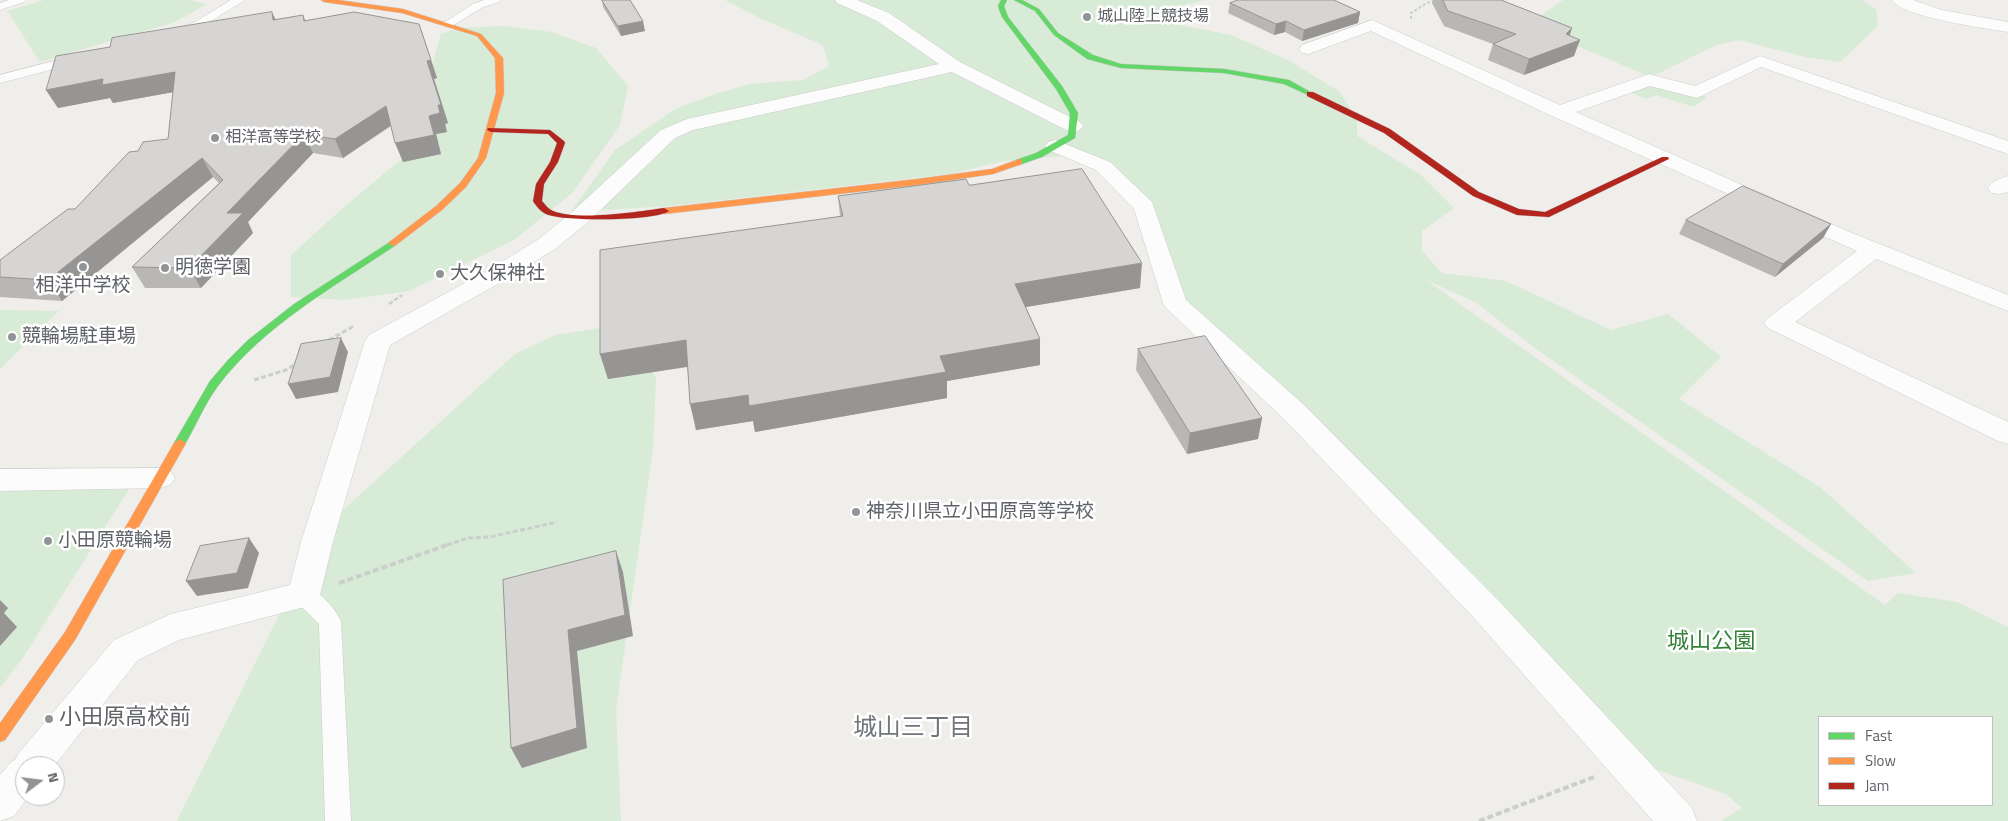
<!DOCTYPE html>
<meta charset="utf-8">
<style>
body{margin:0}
#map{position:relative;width:2008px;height:821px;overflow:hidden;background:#efeeea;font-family:"Titillium Web",sans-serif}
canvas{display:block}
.legend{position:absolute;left:1818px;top:716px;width:175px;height:90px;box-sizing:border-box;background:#fff;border:1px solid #bfc1c3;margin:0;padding:6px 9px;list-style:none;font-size:15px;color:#5f6368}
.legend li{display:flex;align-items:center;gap:10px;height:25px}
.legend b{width:25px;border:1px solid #bfc1c3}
.north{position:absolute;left:15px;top:756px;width:50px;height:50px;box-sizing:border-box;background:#fff;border:1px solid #bfc1c3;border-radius:50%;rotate:75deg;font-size:14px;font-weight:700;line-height:20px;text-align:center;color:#5f6368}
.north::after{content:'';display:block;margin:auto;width:18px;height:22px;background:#919496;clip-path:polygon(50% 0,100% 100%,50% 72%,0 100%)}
</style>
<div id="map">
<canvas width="2008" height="821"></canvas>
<ul class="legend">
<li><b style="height:6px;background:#63d668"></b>Fast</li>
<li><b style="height:6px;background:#ff974d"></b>Slow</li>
<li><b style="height:6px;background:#b3261e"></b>Jam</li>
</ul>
<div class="north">N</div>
</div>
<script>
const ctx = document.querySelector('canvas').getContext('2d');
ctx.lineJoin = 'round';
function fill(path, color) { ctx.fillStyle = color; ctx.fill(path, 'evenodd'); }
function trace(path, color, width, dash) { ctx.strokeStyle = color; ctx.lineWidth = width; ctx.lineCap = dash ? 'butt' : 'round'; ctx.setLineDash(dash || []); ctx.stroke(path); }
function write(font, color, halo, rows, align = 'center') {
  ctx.font = font + ' "Titillium Web","Noto Sans JP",sans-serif'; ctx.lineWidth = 5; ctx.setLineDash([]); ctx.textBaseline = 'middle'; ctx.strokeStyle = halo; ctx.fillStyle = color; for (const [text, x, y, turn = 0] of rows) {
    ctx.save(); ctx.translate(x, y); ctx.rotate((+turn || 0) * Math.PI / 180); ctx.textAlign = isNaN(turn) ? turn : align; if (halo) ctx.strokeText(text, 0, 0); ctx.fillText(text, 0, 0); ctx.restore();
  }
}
const green = new Path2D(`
 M44 0H187L207 4 175 22 40 62 7 11Z
 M725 0H1204L1159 12 1149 19 1231 35 1288 60 1340 92 1357 119V136L1421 175 1454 208 1422 231V251L1442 273 1506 281 1611 330 1668 314 1721 357 1679 399 1820 487 1916 573 1868 581 1539 351 1475 302 1426 280 1885 605 1898 593 1957 602 2008 627V821H1721L1742 808 1726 794 1649 767 1185 302 1157 216 1111 166 1061 156 1004 161 950 174 670 206 571 212 615 150 675 109 712 95 749 84 803 80 829 66 823 45 762 19ZM1819 717H1992V805H1819Z
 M1563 0H1862L1876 9 1878 26 1840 62 1805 57 1739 40 1716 45 1651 77 1527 25Z
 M505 26 551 32 596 48 628 86 620 125 573 192 514 240 409 291 345 300 291 297V255L345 206 405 156 441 34 458 28Z
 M1650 82 1707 97 1694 107 1656 95 1646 99 1627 91Z
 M0 310 59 311 0 369Z
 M600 328 632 340 656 377 653 449 616 710 621 821H177L321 530 515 354 555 335Z
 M129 489 24 656 0 688V490Z`);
const pathFar3 = new Path2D(`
 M1411 19V13L1427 3 1437 0`);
const pathFar2 = new Path2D(`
 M389 304 402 295`);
const pathFar1 = new Path2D(`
 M329 340 354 326
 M254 380 289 369 298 361
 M447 545 468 538 490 537 557 522`);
const path = new Path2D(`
 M339 583 450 544
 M1479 821 1594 777`);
const lane = new Path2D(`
 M9 0H26L24 2 0 10V3Z
 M231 0H245L203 26 176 37 170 33 172 31 195 22Z
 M484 0H501L499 2 481 8 452 26H444L442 24 473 4Z
 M77 55 81 56 83 59 81 62 0 83V75Z
 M304 586C320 591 334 607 341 621L351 821H325L319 624 296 601 293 595 296 589Z`);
const street = new Path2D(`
 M835 0H857L889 13 960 62 1080 122 1083 126 1080 130 1073 132 1066 130 952 72 693 130 675 138 588 222 555 249 503 281 390 345 333 542 320 595 316 604 179 640 138 660 54 766H25V796H29L14 816 0 821V775L12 761 15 760 18 754 114 640 171 614 290 585 301 542 365 341 369 335 487 271 539 239 572 212 661 130 687 119 939 64 877 21 837 3Z
 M1892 0H1913L1942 10 2008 22V32C1985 28 1904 18 1892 0Z
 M1372 20 1560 105 1649 74 1695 86 1760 56 2008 141V154L1761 67 1697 98 1650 86 1576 112 1847 231 2008 295V311L1876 259 1795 322 2008 422V444L1998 441 1768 328 1764 323 1768 318 1857 251 1552 116 1371 31 1308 54 1302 53 1299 49 1302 45Z
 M1055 140 1110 162 1152 202 1186 300 1303 404 1498 600 1692 808 1697 821H1653L1474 618 1283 418 1166 308 1163 303 1134 209 1096 170 1048 150 1045 146 1048 142Z
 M2008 176V192L1999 194 1991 193 1988 188C1993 181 2000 178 2008 176Z
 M160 468 170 471 175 478 170 485 160 488 0 491V469Z`);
const fast = new Path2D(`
 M1001 0H1007L1004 6 1008 17 1062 86 1078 113 1075 138 1042 157 1019 165 1016 164V160L1036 153 1068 135 1070 113 1056 89 1002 17 998 6Z
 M1014 0H1022L1039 9 1058 33 1093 55 1121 64 1224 69 1289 80 1314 94 1310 96 1284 84 1224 73 1121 68 1087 59 1054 35 1035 11Z
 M393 240 396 241V245C334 287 264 325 218 386 204 405 196 426 184 446H176L174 443 210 381 228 360 248 340 294 304Z`);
const slow = new Path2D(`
 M321 0H338L403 9 481 34 503 58 504 93 486 158 466 187 442 210 396 245 393 246 388 243 436 206 460 183 478 158 496 93 495 58 477 36 402 13 324 2Z
 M1019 159 1022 160V164L993 174 917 185 664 214 659 211 664 208 917 179 992 169Z
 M180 439 186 443 75 640 5 740 0 742V723L65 632 174 443Z`);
const jam = new Path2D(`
 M1307 92H1313L1390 129 1479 192 1519 209 1545 212 1662 157H1668L1669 159 1549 217 1517 215 1473 196 1384 133 1307 96Z
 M488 128 550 130 564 141 565 143 558 162 544 184 542 201C545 204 548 209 553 211 578 221 636 212 664 208L669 211C656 221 563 222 546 214 541 212 536 206 533 201L536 184 550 162 557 143 548 134 491 132 487 130Z`);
const wall = new Path2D(`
 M602 0H630L645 31 621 36 603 7Z
 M1433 0H1501L1570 35 1574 56 1524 75 1488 60 1493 44 1444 26 1432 3Z
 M1230 3 1360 12 1358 23 1302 41 1285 32 1274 35 1228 13Z
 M303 15 306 21 425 41 437 78 434 79 448 123 445 124 447 132 436 134 441 154 403 162 391 126 343 158 313 153 248 222 253 233 201 288H145L132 267 219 183 213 177 62 301 0 297V260L75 209 138 151 168 139 173 92 113 103 110 98 58 108 46 90 276 20Z
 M969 185 1140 288 1026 307 1040 339V365L947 381V398L755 432 753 421 696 430 687 367 608 379 600 354 840 217 838 196Z
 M1686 220 1831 224 1823 238 1775 277 1679 234Z
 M1138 349 1262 418 1258 439 1187 454 1136 370Z`);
const shadedWall = new Path2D(`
 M272 12 280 29 273 20Z
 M1360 12 1358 23 1302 41 1304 30Z
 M643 21 645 31 621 36 618 26Z
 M1286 21 1285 32 1274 35 1276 24Z
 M419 24 437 78 434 79 448 123 445 124 447 132 436 134 441 154 403 162 395 143 429 116 438 105Z
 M1572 28 1567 44 1580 40 1574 56 1524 75 1529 59 1566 34Z
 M175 72 185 90 113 103 110 98 58 108 46 90 103 79Z
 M386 106 393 124 343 158 335 139Z
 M304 134 313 153 248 222 253 233 201 288 189 268 227 213Z
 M202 158 213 177 62 301 48 280Z
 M1831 224 1823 238 1775 277 1783 264Z
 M1142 263 1140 288 1014 309 1015 284Z
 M341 338 348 352 338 392 296 399 288 384Z
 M1040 339V365L947 381V398L755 432 753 421 696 430 690 404 940 356Z
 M686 340 692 366 608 379 600 354Z
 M1262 418 1258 439 1187 454 1190 433Z
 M249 538 259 553 248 588 197 596 186 581Z
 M616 551 623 572 633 636 577 651 587 748 522 768 511 748 568 630Z
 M0 600 8 608 4 613 17 627 0 646Z`);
const building = new Path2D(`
 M602 0H630L643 21 618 26Z
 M1238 0H1334L1360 12 1304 30 1286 21 1276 24 1230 3Z
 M1443 0H1501L1572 28 1566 34 1580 40 1529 59 1493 44 1516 34 1448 11Z
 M272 12 273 20 303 15 304 21 354 12 419 24 431 60 427 61 441 105H438L440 113 429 116 434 135 395 143 386 106 335 139 304 134 227 213H243L189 268 132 267 223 180 202 158 48 280 0 277V260L68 209H75L129 152 138 151 143 142 168 139 175 72 102 85 103 79 46 90 56 56 110 47 112 38Z
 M1082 169 1142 263 1015 284 1040 339 940 356 946 372 749 406 748 395 690 404 686 340 600 354V250L843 216 838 196 966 179 969 185Z
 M1743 186 1831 224 1783 264 1686 220Z
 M1205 336 1262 418 1190 433 1138 349Z
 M341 338 330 377 288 384 301 344Z
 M249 538 237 573 186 581 200 546Z
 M616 551 625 615 568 630 577 728 511 748 503 580Z`);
const markers = [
 [1087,17,5,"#919496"],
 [215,138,5,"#919496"],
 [83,267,5,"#919496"],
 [165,268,5,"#919496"],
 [440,274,5,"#919496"],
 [12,337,5,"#919496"],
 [856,512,5,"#919496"],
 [48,541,5,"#919496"],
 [49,719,5,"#919496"]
];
const farPoinames = [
 ["城山陸上競技場",1097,17],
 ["相洋高等学校",225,138]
];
const poiNames = [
 ["明徳学園",175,268],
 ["大久保神社",450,274],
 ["相洋中学校",83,286,"center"],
 ["競輪場駐車場",22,337],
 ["神奈川県立小田原高等学校",866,512],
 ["小田原競輪場",58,541]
];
const nearParknames = [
 ["城山公園",1711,643]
];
const nearPoinames = [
 ["小田原高校前",59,719]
];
const nearNeighbourhoodnames = [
 ["城山三丁目",913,729]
];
fill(green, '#d8ebd6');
trace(lane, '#cbcccc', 1);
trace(street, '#cbcccc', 1);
trace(fast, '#cacacb', 1);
trace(slow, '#cacacb', 1);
trace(jam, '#cacacb', 1);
trace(pathFar3, '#cacfcc', 2, [3, 2]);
trace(pathFar2, '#cacfcc', 2.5, [4.5, 2]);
trace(pathFar1, '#cacfcc', 3, [5, 2.5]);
trace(path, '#cacfcc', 4, [6, 3]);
fill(lane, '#fdfcfc');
fill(street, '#fdfcfc');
fill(fast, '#63d668');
fill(slow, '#ff974d');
fill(jam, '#b3261e');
fill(wall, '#b8b7b5');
fill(shadedWall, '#969594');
fill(building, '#d6d5d3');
trace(building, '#969594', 1);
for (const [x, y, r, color] of markers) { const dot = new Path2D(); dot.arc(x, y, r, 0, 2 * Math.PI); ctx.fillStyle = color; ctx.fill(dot); trace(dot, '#fff', 2); }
write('16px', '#5f6368', '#fff', farPoinames, 'left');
write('19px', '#5f6368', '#fff', poiNames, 'left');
write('22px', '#348238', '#fff', nearParknames);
write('22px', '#5f6368', '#fff', nearPoinames, 'left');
write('24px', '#70757a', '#fff', nearNeighbourhoodnames);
</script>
